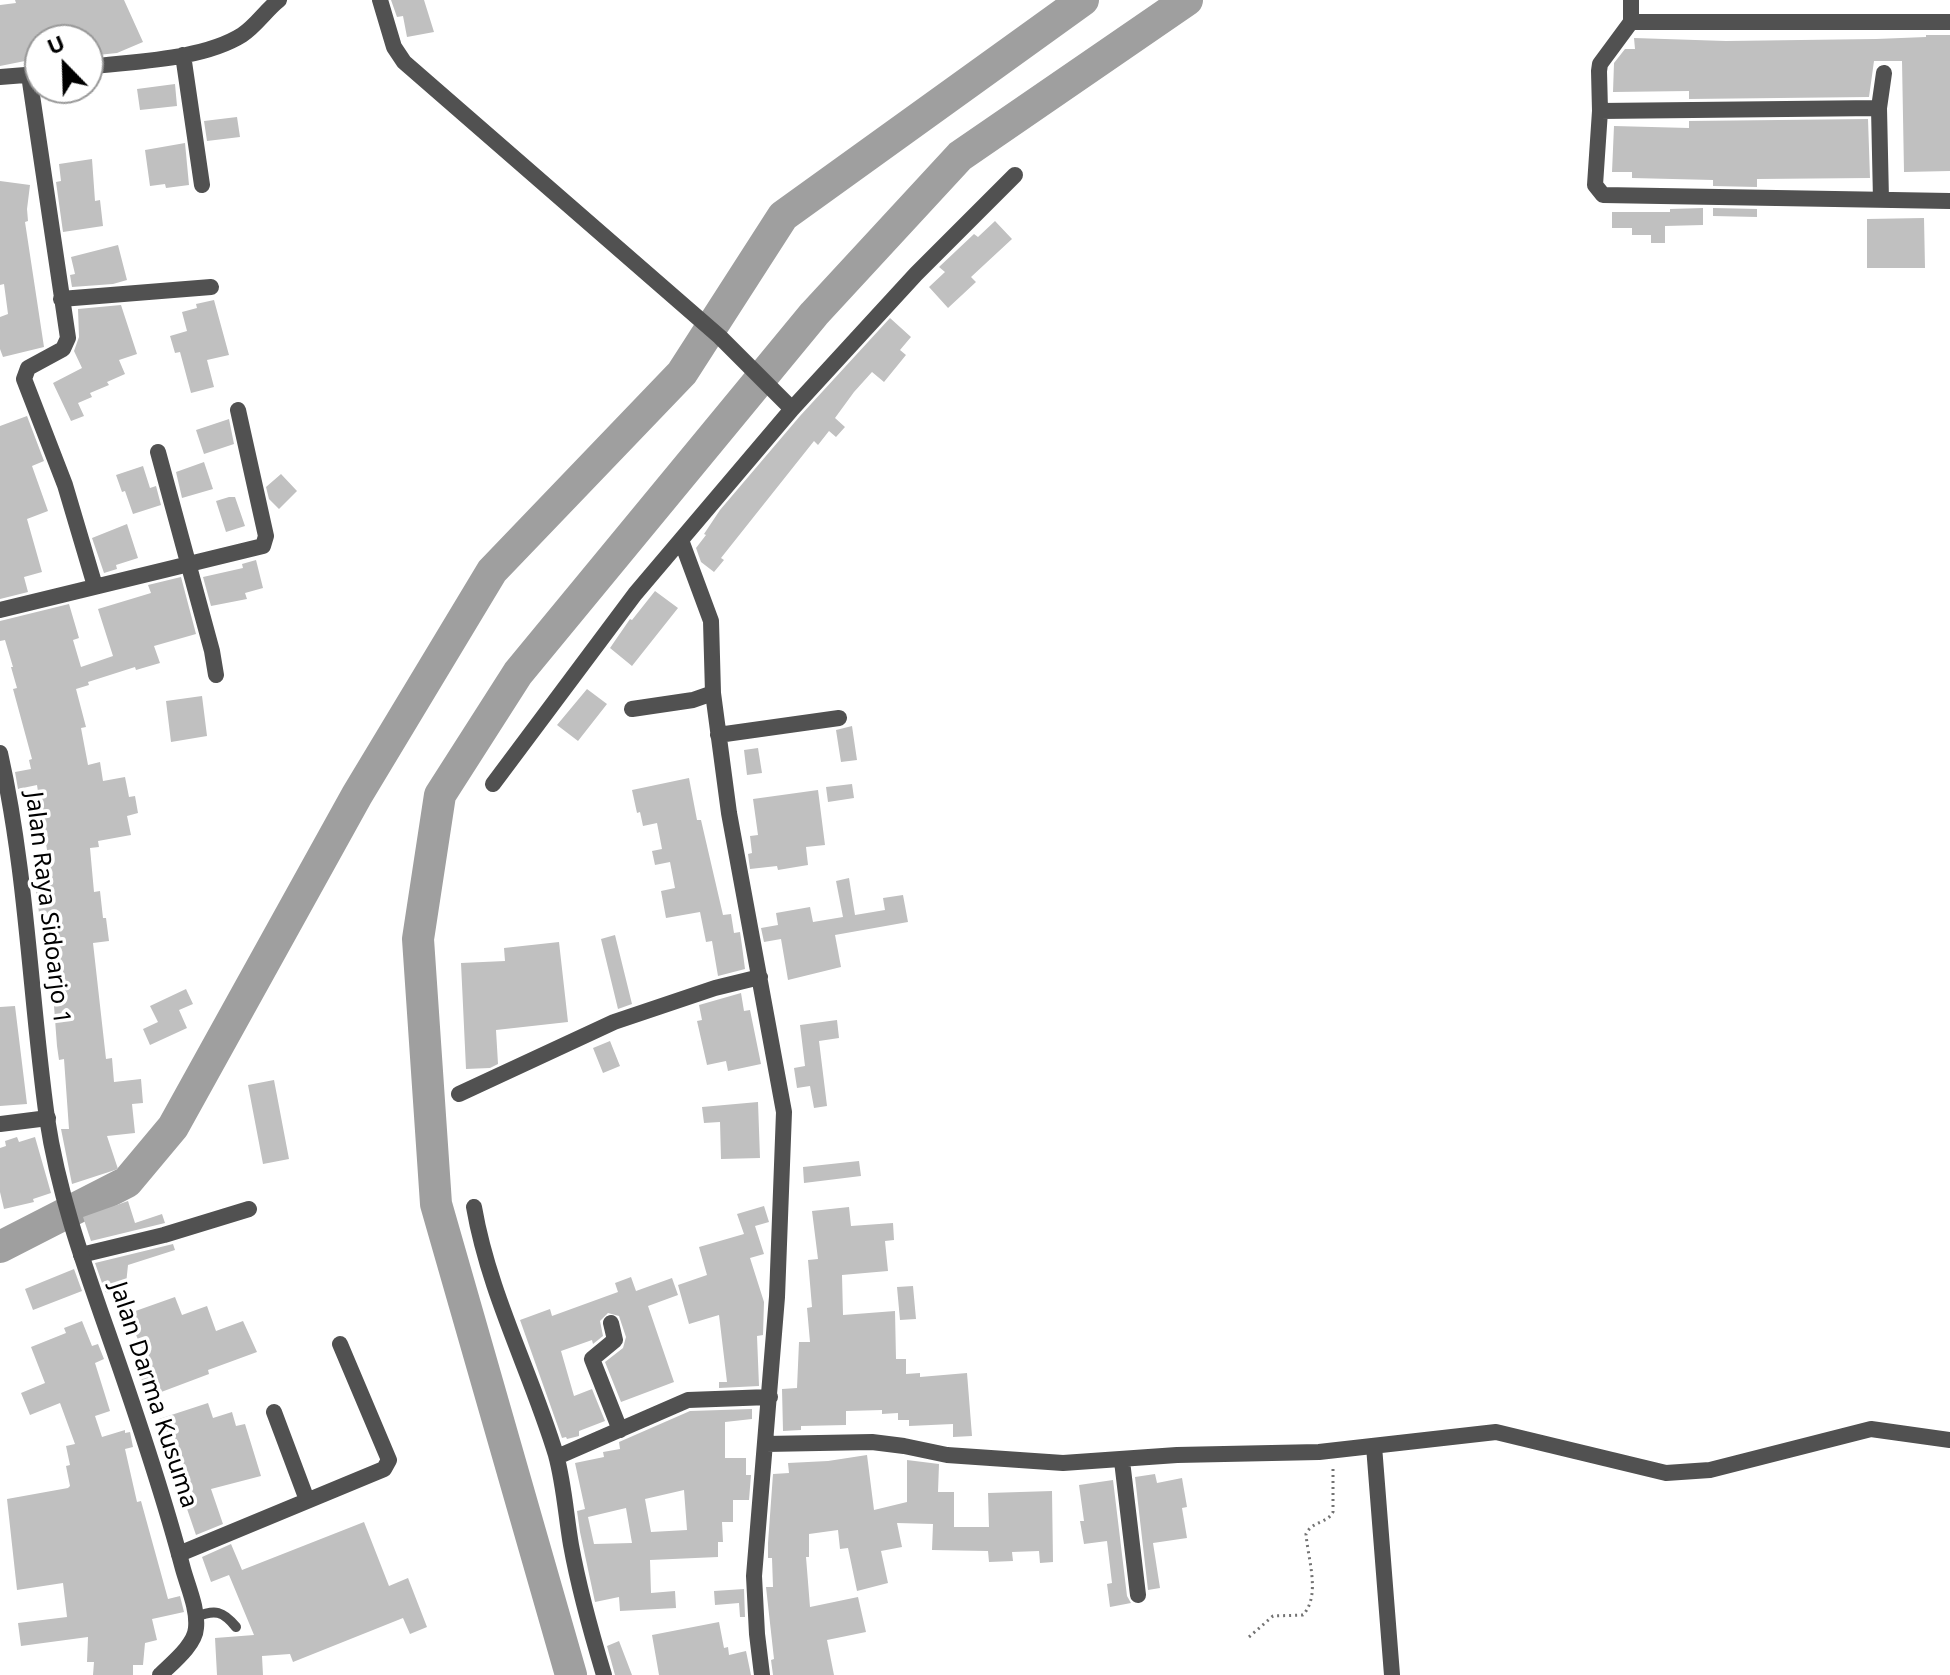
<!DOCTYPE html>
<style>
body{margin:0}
#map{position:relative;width:1950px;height:1675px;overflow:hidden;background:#fff;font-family:"Noto Sans",sans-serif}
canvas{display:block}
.north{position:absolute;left:24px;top:24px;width:80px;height:80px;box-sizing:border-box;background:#fff;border:2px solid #999;border-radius:50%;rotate:337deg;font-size:22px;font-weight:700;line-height:32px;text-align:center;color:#000}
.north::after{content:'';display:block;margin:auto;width:28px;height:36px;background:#000;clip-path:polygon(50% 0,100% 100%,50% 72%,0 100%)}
</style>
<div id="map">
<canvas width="1950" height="1675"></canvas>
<div class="north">U</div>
</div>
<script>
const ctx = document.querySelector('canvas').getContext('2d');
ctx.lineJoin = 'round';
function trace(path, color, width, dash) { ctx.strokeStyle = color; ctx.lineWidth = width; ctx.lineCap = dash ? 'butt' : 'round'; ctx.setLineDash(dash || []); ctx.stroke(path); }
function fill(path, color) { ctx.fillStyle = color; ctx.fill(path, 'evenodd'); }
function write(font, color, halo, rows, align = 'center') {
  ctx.font = font + ' "Noto Sans",sans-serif'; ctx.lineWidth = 7; ctx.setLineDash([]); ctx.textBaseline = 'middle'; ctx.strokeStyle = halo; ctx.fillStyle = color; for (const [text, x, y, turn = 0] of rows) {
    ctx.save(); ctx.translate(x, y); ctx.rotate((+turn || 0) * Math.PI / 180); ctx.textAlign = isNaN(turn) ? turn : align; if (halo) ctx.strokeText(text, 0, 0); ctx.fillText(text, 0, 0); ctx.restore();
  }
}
const river = new Path2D(`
 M0 1247 127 1182 173 1127 357 795 492 571 682 373 783 216 1083 0
 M571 1675 436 1204 418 939 440 795 518 673 814 314 960 156 1187 0`);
const building = new Path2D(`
 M15 0H124L143 42 117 53 88 56V40H40V58L0 66V5L16 3Z
 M391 0H424L434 32 407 37 403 16 397 17Z
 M1926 35H1950V171L1904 172 1902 61H1874L1869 97 1689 99V91L1613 92 1614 63 1625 49H1635L1634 38 1726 41 1876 39 1926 37Z
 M175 84 177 106 140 110 137 89Z
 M237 117 240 137 207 141 204 121Z
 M1868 119 1870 178 1757 179V187L1713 186V180L1632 178V172H1612L1614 126 1689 128V121Z
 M185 143 189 185 166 188 165 184 150 186 145 150Z
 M92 159 95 201 100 200 103 226 63 232 56 182 61 181 59 164Z
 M0 181 30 185 27 209 28 221 25 222 44 347 3 357 0 349V317L8 314 4 284 0 285Z
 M1703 208V225L1665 226V243H1651V235H1632V228H1612V212H1670V209Z
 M1713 208 1757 209V217L1713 216Z
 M1924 218 1925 268H1867V219Z
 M995 221 1012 239 971 277 976 282 948 308 929 287 945 272 939 267 974 234 978 237Z
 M118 245 127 280 113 284 72 287 70 275 75 274 71 257Z
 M214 300 229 355 207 360 214 387 191 393 180 352 175 353 170 336 187 331 182 312 197 308 196 304Z
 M121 305 137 354 119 360 125 374 107 382 109 385 90 393 92 397 78 403 84 416 71 421 53 383 82 368 74 351 79 337 78 309Z
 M890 318 911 337 900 350 906 355 884 382 872 372 854 392 835 418 845 427 836 437 829 431 818 445 814 441 721 558 724 560 714 572 701 562 696 548 706 535 704 534 720 510 800 416Z
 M27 416 44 461 32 466 48 511 27 519 42 572 24 577 28 592 0 599V426Z
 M229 419 234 444 204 454 196 430Z
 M204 462 213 489 182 498 176 472Z
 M143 466 150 488 156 486 161 505 133 514 125 491 122 492 116 475Z
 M281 474 297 491 279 509 269 499 266 487Z
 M229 497H235L245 526 226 532 216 501Z
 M127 524 138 558 116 565 117 569 104 573 92 538Z
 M256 560 263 588 245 593 247 599 211 606 203 577 243 568 242 564Z
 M181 577 196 634 154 646 160 663 136 670 135 667 88 682 89 685 76 689 86 727 81 728 88 765 100 762 103 781 125 777 129 797 135 796 138 813 127 816 131 835 98 841 99 847 90 848 94 892 100 891 103 918H106L109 941 93 943 106 1059 112 1058 114 1082 141 1079 143 1103 132 1104 135 1133 107 1136 118 1169 72 1184 61 1129H69L64 1059 59 1060 57 1046 54 1006H59L56 968 47 969 34 877 33 864 49 863 37 785 18 789 15 772 31 769 29 760 32 759 13 689 17 688 11 667H13L5 640 0 641V621L69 604 79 638 73 640 81 667 113 656 98 609 151 593 148 585Z
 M655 591 678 608 632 666 610 648 630 619 632 620Z
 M587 689 607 704 578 741 557 725Z
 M202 696 207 736 171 742 166 701Z
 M852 726 857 760 841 762 836 730Z
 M758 748 762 773 747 775 744 750Z
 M689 778 697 820H701L723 915 731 914 734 933 740 932 742 946 745 969 718 976 712 941 706 942 700 912 666 918 661 891 675 888 670 862 655 865 652 851 662 849 657 823 643 826 640 812 637 813 632 790Z
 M852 784 854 798 828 802 826 787Z
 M818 790 825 845 806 847 808 865 778 870 777 866 750 869 748 854 752 853 750 836 758 835 753 799Z
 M849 878 855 915 885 910 883 898 903 895 908 922 835 935 841 967 788 980 781 939 764 942 761 928 778 925 776 913 810 907 813 922 843 917 836 881Z
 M615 935 632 1004 618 1009 601 939Z
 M559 942 568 1022 496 1030 498 1064 490 1068 466 1069 461 963 505 961 504 948Z
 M186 989 193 1004 179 1010 187 1028 150 1045 143 1029 158 1022 150 1006Z
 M741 993 744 1011 750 1010 761 1064 728 1071 726 1061 707 1065 697 1021 702 1020 699 1005Z
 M15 1006 27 1104 0 1106V1007Z
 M837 1020 839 1038 819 1041 827 1106 814 1108 810 1086 797 1088 794 1068 805 1066 800 1025Z
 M610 1041 620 1066 603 1073 593 1048Z
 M274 1080 289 1159 263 1164 248 1085Z
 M758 1102 760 1158 721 1159 720 1122 704 1123 702 1107Z
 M17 1137 19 1142 35 1137 51 1193 33 1199 34 1202 4 1209 0 1192V1148L6 1146 5 1141Z
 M859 1161 861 1176 804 1183 803 1167Z
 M128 1201 135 1223 162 1214 165 1223 91 1241 83 1217Z
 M764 1206 769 1222 755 1226 764 1254 750 1258 764 1302 763 1335 757 1336 759 1386 719 1388V1382H727L719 1315 689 1324 678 1285 707 1275 699 1247 744 1234 737 1214Z
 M849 1207 851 1226 893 1223 894 1240 885 1241 888 1271 842 1275 843 1315 895 1311 896 1359H906V1374L920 1373V1377L967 1373 972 1436 953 1437V1424L909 1426V1420H898V1413L882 1414V1410L846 1411V1425L801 1426V1430L783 1431 782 1389 797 1388 799 1342H810L807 1308 812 1307 808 1260 818 1259 812 1211Z
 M173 1244 175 1250 128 1265 125 1294 105 1292V1282L102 1283 95 1263Z
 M74 1269 82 1291 33 1310 25 1289Z
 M631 1277 636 1291 672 1278 678 1295 648 1306 674 1382 621 1402 605 1362 623 1348 626 1337 619 1316 608 1313 600 1321 603 1336 593 1344 592 1340 561 1351 574 1396 592 1389 605 1421 579 1431V1436L567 1439 566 1437 562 1438 520 1320 550 1309 552 1316 618 1292 615 1283Z
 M913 1286 916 1319 900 1320 897 1287Z
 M175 1297 182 1315 207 1306 216 1331 243 1321 257 1352 208 1370 209 1374 148 1397 135 1362 146 1358 127 1314Z
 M82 1321 92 1346 98 1344 104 1359 95 1363 110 1411 95 1416 102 1437 125 1430V1433L130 1432 133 1447 125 1449 137 1502 141 1501 168 1599 180 1596 184 1612 152 1619 157 1640 145 1643 143 1665H133V1675H93L94 1662H87L88 1637 21 1646 18 1623 67 1617 63 1583 17 1590 7 1499 68 1488 70 1486 66 1466 70 1465 66 1446 75 1444 60 1403 30 1415 21 1393 45 1383 31 1347 66 1333 64 1328Z
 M208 1403 213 1418 232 1412 236 1426 245 1424 261 1476 211 1489 223 1524 196 1535 185 1503 190 1501 174 1444 168 1445 159 1419Z
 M752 1409V1419L725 1422V1458H746V1475H751L749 1500H733V1522H722L723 1542H718V1557L650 1560 651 1593 675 1591 676 1608 620 1611 619 1597 595 1602 580 1532 577 1511 585 1509 575 1463 604 1457 603 1452 620 1449 619 1442 690 1411ZM684 1490 687 1530 651 1532 645 1499ZM626 1508 632 1543 594 1544 588 1517Z
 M867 1455 874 1510 907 1502V1460L939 1464 938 1492H954V1527H989L988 1493 1052 1491 1053 1562 1040 1563 1039 1551 1012 1552 1013 1561 989 1562 988 1551 932 1550 933 1524 897 1523 902 1547 881 1551 888 1583 857 1591 848 1548 840 1549 838 1530 809 1534V1557H806L810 1607 858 1597 866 1632 827 1640 834 1675H773L771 1660 774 1659 766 1587H773L772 1558H768V1543L773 1474 789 1473 788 1463 828 1461Z
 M1155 1474 1157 1483 1182 1478 1187 1507 1182 1508 1187 1538 1153 1543 1160 1588 1148 1590 1135 1477Z
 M1113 1480 1127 1596 1131 1603 1110 1607 1107 1584 1112 1583 1107 1541 1084 1544 1080 1521H1084L1079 1485Z
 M364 1522 389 1586 408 1578 427 1627 410 1634 403 1618 293 1662 290 1654 262 1656 263 1675H217L215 1638 254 1635 229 1575 211 1582 202 1557 231 1544 242 1570Z
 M744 1589 745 1617H740L739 1603 715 1605 714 1591Z
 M719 1622 724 1648 728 1647 729 1655 746 1651 751 1675H659L652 1635Z
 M619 1641 632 1675H615L607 1646Z`);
const path = new Path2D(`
 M1249 1637 1273 1616 1303 1615C1321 1595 1308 1560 1306 1534 1312 1521 1328 1523 1333 1512V1466`);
const service = new Path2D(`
 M196 1617C215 1609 223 1611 236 1627`);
const minor = new Path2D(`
 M380 0 394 47 404 62 720 337 792 409
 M1631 0V22L1600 64 1599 71 1600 111 1595 185 1603 195 1950 201
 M1631 22H1950
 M183 55 202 185
 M88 67C135 61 202 60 242 35 256 26 266 10 279 0
 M29 75 68 338 63 349 28 368 24 379 65 485 95 586
 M0 77 38 74
 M1600 111 1879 108
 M1881 200 1879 108 1884 73
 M61 299 211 287
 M158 452 212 651 216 675
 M681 540 711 621 713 693 729 813 784 1112 777 1297 754 1576 757 1634 762 1675
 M0 610 263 546 266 536 238 410
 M632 709 693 700 713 693
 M718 735 839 718
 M493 784 635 594 792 409 916 274 1015 175
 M459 1094 614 1022 715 988 760 977
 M0 1124 48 1118
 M474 1207C489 1294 531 1372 556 1455 564 1484 566 1516 571 1545 579 1589 591 1632 604 1675
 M81 1255 164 1235 249 1209
 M611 1323 615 1340 592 1359 620 1430
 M274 1412 307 1500
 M766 1444 872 1442 904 1446 947 1455 1063 1463 1177 1455 1319 1452 1496 1432 1666 1473 1710 1470 1871 1429 1950 1440
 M1374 1446 1392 1675
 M557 1457 688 1400 770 1397
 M1122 1461 1138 1595
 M179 1554 384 1469 389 1460 340 1344`);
const tertiary = new Path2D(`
 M0 753C27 873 30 996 47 1118 58 1192 83 1262 108 1333 135 1410 162 1489 183 1569 188 1587 198 1609 196 1628 195 1645 172 1663 160 1675`);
const streetNames = [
 ["Jalan Raya Sidoarjo 1",47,908,83],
 ["Jalan Darma Kusuma",153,1395,72]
];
trace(river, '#9f9f9f', 32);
fill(building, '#c0c0c0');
trace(path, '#737373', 3, [2, 4]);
trace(service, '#515151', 10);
trace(minor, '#515151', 16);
trace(tertiary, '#515151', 16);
write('24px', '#000', '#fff', streetNames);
</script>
